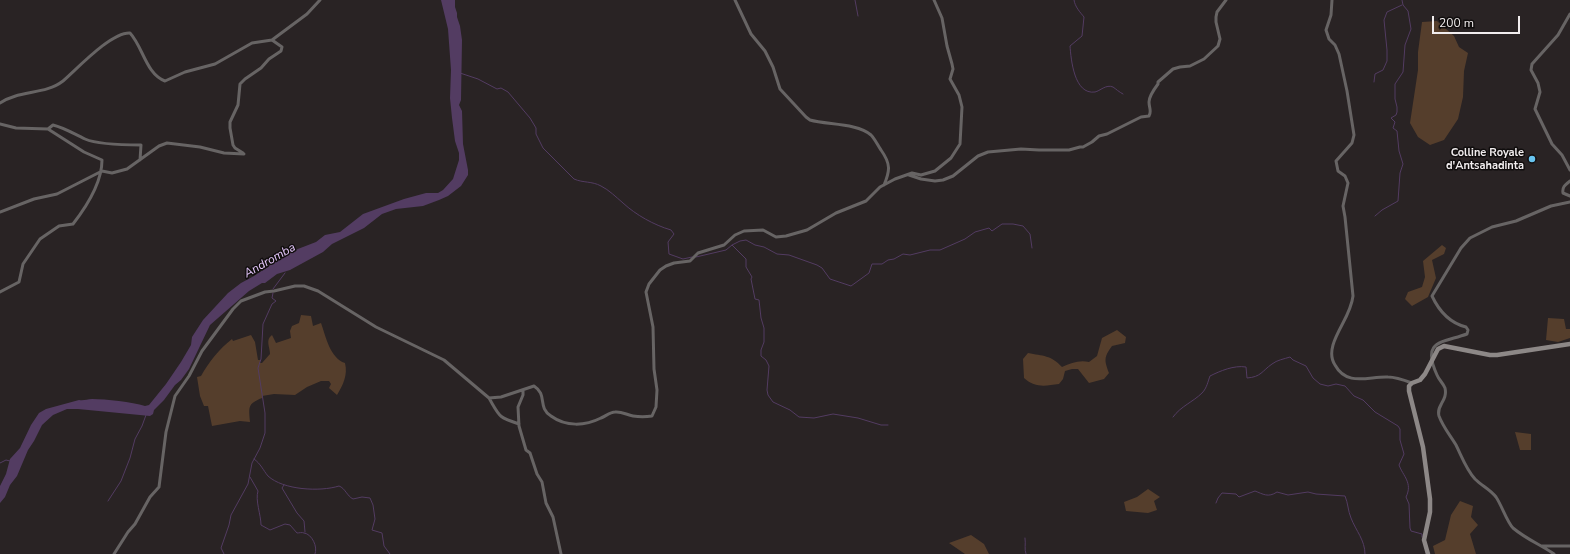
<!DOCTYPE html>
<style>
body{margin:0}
#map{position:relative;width:1570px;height:554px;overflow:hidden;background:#292324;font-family:"Nunito Sans",sans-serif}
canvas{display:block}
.scale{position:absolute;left:1432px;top:16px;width:88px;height:18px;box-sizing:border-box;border:2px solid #f1edee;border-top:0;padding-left:5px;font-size:12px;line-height:14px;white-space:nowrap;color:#f1edee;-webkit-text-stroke:3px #100d0d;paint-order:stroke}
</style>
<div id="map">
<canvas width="1570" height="554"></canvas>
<div class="scale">200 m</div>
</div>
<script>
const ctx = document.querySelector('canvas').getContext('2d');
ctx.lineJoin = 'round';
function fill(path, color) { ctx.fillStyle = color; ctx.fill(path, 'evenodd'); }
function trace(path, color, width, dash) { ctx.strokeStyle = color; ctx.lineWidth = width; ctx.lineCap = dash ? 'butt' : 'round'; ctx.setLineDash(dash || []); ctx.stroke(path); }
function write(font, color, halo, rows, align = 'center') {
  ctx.font = font + ' "Nunito Sans",sans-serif'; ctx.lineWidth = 3; ctx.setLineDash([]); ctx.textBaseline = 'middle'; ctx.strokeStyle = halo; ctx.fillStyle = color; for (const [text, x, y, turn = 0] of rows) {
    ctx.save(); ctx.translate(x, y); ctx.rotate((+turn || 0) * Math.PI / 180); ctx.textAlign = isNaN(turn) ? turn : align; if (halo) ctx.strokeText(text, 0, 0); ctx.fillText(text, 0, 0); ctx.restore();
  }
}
const green = new Path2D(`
 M1437 21 1454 36 1459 47 1468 53 1464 71 1463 97 1458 119 1444 140 1430 145 1418 137 1410 123 1418 70V52L1422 22Z
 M1442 245 1446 248 1444 254 1432 260 1436 278 1428 297 1412 306 1405 299 1408 292 1422 287 1425 277 1423 261Z
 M301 315 311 316 313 326 321 323C326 337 330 358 345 363 348 375 343 385 337 395L329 388 331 384 329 381H321L307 387 295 395 274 394 262 396V398C247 404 249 407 250 422L240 421 212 426 208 406H204L200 396 197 377 201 376C209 362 219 349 232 339L233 341 251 335 255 342 258 360H260V363H262L270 354C270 347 265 340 272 335L276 343 291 338 290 331 292 326 299 323Z
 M1548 318 1564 319 1566 329H1570V338L1558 342 1546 340Z
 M1117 330 1126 337 1125 343 1112 346C1104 357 1104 360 1109 373L1104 379 1089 383 1078 369H1072L1065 371 1063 379 1059 384C1045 386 1035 388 1024 378L1023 359 1028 353C1043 356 1051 355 1062 367 1071 363 1079 360 1089 362L1097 356 1102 338Z
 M1515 432 1531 434V450H1520Z
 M1148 489 1160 497 1154 501 1157 510 1148 513 1126 511 1124 502 1137 497Z
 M1460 501 1473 506 1471 517 1478 525 1470 534 1476 554H1435L1433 546 1445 540 1451 515Z
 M971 535 984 544 989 554H965L949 543Z`);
const water = new Path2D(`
 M441 0H455V7L457 13V17L460 26 462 40 461 100 459 105 462 111 463 144 468 170V175L461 186 448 196 439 200 423 206 396 209 382 214 364 228 332 244 323 252 290 270 277 274 265 283H262L249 291 210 325 189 369 181 380 175 385 164 400 154 410 153 414 150 416 78 409H67L53 415 42 425 34 441 28 450 17 476 10 485 5 497 0 503V486L6 474 10 459 20 448 31 425 39 413 46 409 79 400C84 401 87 399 92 399 106 399 132 402 145 406L149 405 166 384 181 362 191 345 192 337 203 320 228 293 241 283 254 276 290 252 316 242 325 235 340 232 363 214 404 199 426 193H438L443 190 453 179 459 160V153L455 141 452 118 450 98 451 70 448 29Z`);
const stream = new Path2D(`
 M855 0 858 16
 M1074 0C1075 7 1080 12 1084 17L1082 36 1070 46C1071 59 1074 95 1095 92 1100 91 1106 84 1113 87 1116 89 1119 92 1123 94
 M460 73 478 79 497 89 501 88 508 92 530 118 536 128V134L543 148 574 179C583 183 592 181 601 186 609 190 616 197 623 203 636 215 654 225 671 230L674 234 668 242 669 254 683 259 692 257
 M1374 82 1375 74 1383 70 1387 61V50L1384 20 1387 12 1402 5
 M1375 216 1382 210 1398 201 1400 173 1403 164 1399 151 1397 131 1393 128 1395 122 1391 118 1396 115 1397 112V107L1395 99V84L1403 72 1405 45 1411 29 1408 11 1403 5 1402 0
 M732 245 740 241 746 240 755 245 764 247 777 254 789 255 817 265 822 268 830 279 851 286 869 273 872 264H882L888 260 894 259 903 254 910 255 930 250H940L965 239 975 232 989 228 992 231 1002 224H1013L1023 226 1030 234 1032 248
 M696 257 726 250 732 245 746 259V267L752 277 751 279 755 299 759 300 761 318 764 328V342L761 350V356L766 360 769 366 767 390 768 395 773 402 790 410 799 417 814 418 833 414 858 418 881 425H888
 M273 289 285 273
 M1173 417C1181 406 1193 402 1202 393 1207 388 1208 381 1210 376 1220 371 1234 365 1246 367L1247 378C1261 377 1262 371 1272 364 1277 360 1284 359 1290 357L1293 360 1306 366 1313 378 1320 384 1328 386 1336 384 1345 386 1354 396 1363 400 1375 412 1398 426 1400 429V440L1404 454 1399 465C1403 476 1413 483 1406 497L1409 504 1410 528 1411 531 1422 534V537
 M254 459C261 464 263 470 268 476 283 490 320 492 339 486 345 488 347 496 353 499L362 497 370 498 373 505 375 519 372 530 382 533 384 546 390 554
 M0 463 6 460 10 461
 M250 477 258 491C255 500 261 515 261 525L270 530 285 524 290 525 297 533C299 533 302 532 304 533 312 534 318 547 315 554
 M284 485 282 488 297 513 304 521 305 532
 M108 501 121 481 130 458 135 439 142 426 146 415
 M1216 503 1218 498 1222 493 1236 494 1239 497 1255 491C1263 494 1268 498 1277 492L1288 495 1308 492 1316 494 1345 496C1348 503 1348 511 1351 518 1356 531 1365 540 1365 554
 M1025 538C1026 544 1024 549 1026 554
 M224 554 221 548 229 525 231 515 248 484 252 463 260 448 265 433V413L258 368 261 359 263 324 272 304 276 301 272 298 273 293`);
const street = new Path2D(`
 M735 0 751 34 765 51 773 67 780 89 806 117 810 120C827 125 857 123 871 135 875 139 878 146 881 150 891 164 890 171 884 185
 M1332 0 1331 15 1326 30 1329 39 1335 45 1339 54 1347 91 1354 135 1352 143 1336 161 1338 171 1345 176 1348 183 1343 206 1345 217 1353 296C1351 314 1338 328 1333 345 1331 352 1331 359 1335 365 1347 387 1369 376 1388 377 1396 377 1404 380 1412 383
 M1570 14 1558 35 1532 64 1531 70 1538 83 1540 92 1535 109 1552 144 1562 155 1570 170
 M0 103C19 90 45 95 63 81 77 69 111 32 130 33 143 47 146 74 165 81L185 72 215 64 252 43 272 40 307 14 320 0
 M0 124 16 128 48 129 84 152 102 160C102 183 87 206 73 224L59 226 40 239 23 264 19 282 0 292
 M48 129 53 125C65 128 74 134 85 139 99 145 125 145 141 145L140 160
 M243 153 235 148 233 145 230 128V122L238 105 240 84 245 79 261 68 269 59 281 51 282 47 272 40
 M909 175 921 179 935 181 943 180 953 176 978 156 988 152 1021 149 1039 150H1069L1080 147H1083L1092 142 1099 136 1107 134 1141 117 1149 116C1152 111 1149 108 1149 102 1149 96 1155 88 1158 84V82L1173 69 1180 67 1190 66 1204 59 1218 46 1220 39 1216 22V17L1217 12 1226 0
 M1570 181C1565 185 1562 187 1563 193L1570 196
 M0 212 34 199 57 194 102 171 112 173 127 169 159 146 167 143 200 147 224 153 244 154
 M523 391V395L518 407 519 426 526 450 530 453 537 474 542 482 546 503 553 517 561 554
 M489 398C500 417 498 417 519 424
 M1542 546H1570
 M114 554 128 532 135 524 150 497 159 487 166 432 175 396 189 376 202 351 233 309 241 301 265 292 274 291 295 286H304L318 291 376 327 444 360 489 398 501 397 534 386C548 395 537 407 551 416 566 427 585 426 601 418 606 416 610 412 615 412 621 411 627 415 633 416 639 417 646 417 652 416L656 407 657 390 654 369 653 327 646 292 649 284 660 270 666 266 674 263 690 261 698 253 724 245 735 235 744 231 763 230 776 237 786 236 807 230 836 213 866 201 880 187 895 179 912 173 921 175 935 171 951 158 960 144 962 107 959 95 950 79 953 69 952 64 947 46 942 18 934 0
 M1554 554C1541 545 1526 539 1513 528 1507 522 1502 506 1496 497 1490 489 1482 486 1475 479 1466 469 1462 457 1456 445 1450 435 1443 427 1439 416 1436 405 1448 401 1445 388 1443 383 1439 380 1437 375 1421 340 1442 343 1467 334L1468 330 1466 327C1450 323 1439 311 1432 296L1461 248 1470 238 1492 227 1516 221 1551 206 1570 202`);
const secondary = new Path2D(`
 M1428 554 1424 540 1430 512V499L1423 447 1409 391V386L1412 383 1420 380 1425 374 1438 349 1444 346 1490 355H1497L1570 344`);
const markers = [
 [1532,159,4,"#68c4f0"]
];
const poiNames = [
 ["Colline Royale",1524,153],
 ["d'Antsahadinta",1524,166]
];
const waterNames = [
 ["Andromba",270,261,-30]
];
fill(green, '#553e2c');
fill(water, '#533c62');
trace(stream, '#533c62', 1);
trace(street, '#676464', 3);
trace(secondary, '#8d8887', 4.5);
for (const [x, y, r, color] of markers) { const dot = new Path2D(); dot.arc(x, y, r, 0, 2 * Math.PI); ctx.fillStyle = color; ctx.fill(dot); trace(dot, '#100d0d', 1.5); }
write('bold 11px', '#f1edee', '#100d0d', poiNames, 'right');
write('italic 12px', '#e5c7fb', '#100d0d', waterNames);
</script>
